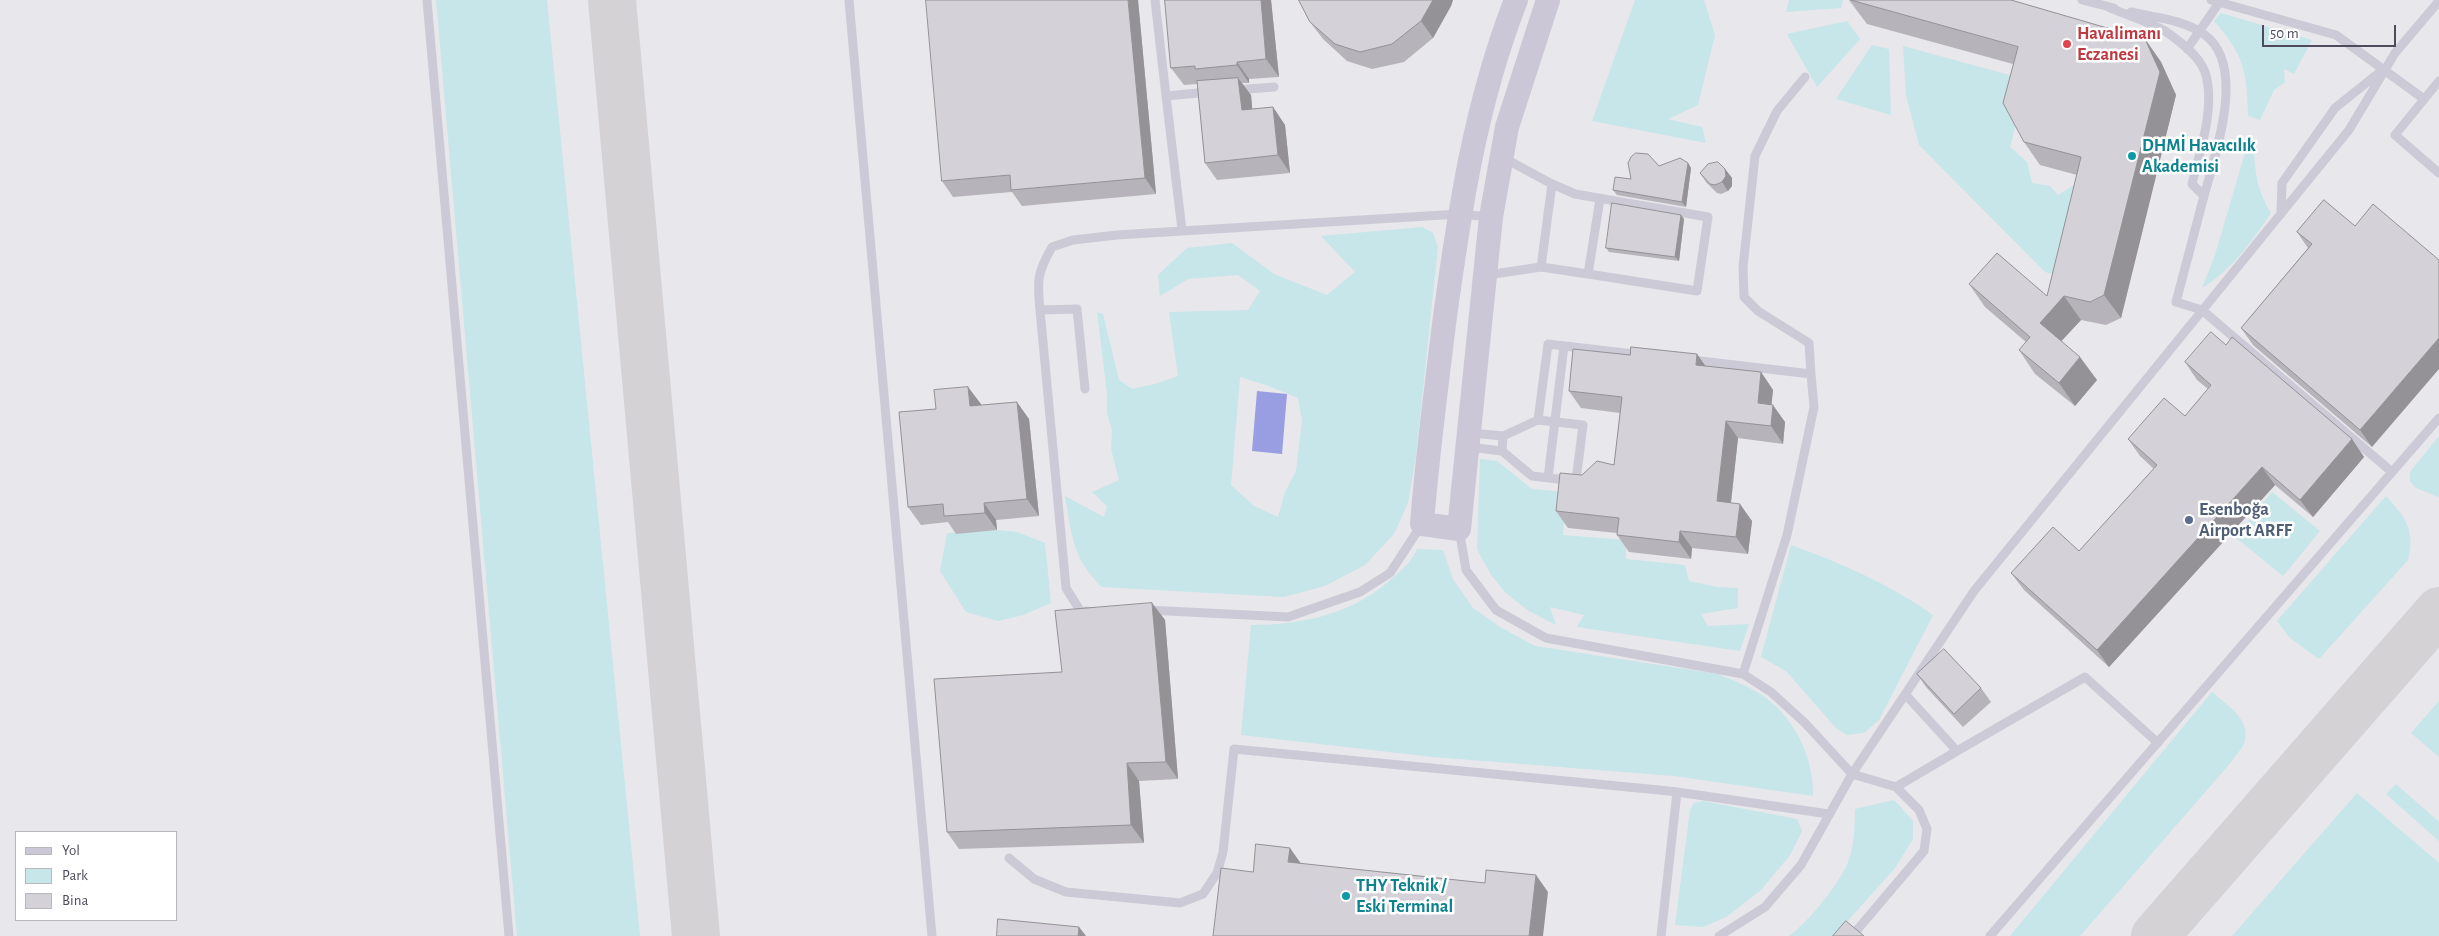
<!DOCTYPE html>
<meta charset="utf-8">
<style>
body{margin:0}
#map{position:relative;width:2439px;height:936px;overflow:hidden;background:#f3f3f1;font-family:"Alegreya Sans",sans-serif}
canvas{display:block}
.legend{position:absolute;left:15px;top:831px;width:162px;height:90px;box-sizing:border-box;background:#fff;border:1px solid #b9b7be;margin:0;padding:6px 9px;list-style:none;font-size:15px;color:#4f4b5c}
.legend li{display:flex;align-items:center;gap:10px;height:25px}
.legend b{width:25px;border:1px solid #b9b7be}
.scale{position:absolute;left:2262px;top:25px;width:134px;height:22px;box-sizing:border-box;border:2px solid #4f4b5c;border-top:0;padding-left:6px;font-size:15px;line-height:18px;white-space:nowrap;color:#4f4b5c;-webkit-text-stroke:4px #fff;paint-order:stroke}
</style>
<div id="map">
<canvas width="2439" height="936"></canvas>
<ul class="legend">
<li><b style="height:6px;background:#cbc7d7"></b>Yol</li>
<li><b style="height:14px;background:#c6e6ea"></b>Park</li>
<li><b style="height:14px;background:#d4d1d8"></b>Bina</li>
</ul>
<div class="scale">50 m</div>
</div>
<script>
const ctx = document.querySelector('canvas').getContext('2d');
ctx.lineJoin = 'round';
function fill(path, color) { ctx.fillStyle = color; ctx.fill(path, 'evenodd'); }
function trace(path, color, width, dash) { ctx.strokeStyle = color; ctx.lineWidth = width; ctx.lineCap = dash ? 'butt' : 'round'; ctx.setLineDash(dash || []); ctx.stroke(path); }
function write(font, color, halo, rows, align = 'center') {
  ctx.font = font + ' "Alegreya Sans",sans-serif'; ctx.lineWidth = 5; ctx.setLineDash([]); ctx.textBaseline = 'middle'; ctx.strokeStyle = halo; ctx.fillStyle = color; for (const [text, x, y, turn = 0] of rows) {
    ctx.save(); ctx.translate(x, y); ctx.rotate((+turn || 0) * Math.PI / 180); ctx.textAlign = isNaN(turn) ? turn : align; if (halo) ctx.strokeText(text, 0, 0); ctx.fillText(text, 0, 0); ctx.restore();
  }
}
const airport = new Path2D(`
 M0 0H2439V936H0ZM16 832H176V920H16Z`);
const green = new Path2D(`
 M436 0H547L640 936H517Z
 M1635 0H1704L1715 35 1698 105 1668 119 1702 127 1706 143 1592 121Z
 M1789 0H1843L1841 8 1786 12Z
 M2221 13 2312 40 2294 74 2284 69 2285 82 2274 90 2260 120 2248 116C2247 71 2244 55 2214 21Z
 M1847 21 1860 39 1817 87 1787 34Z
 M1872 45 1889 49 1891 115 1836 99Z
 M1903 46 2028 80 2010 147 2027 162 2032 183 2050 186 2058 195 2076 184 2074 279 2045 272 1919 145 1906 95Z
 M2247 146 2254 147C2255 173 2257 190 2271 213 2252 241 2231 271 2202 288L2215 255Z
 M1422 227 1433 233 1438 247 1416 456 1408 503 1394 534 1365 565 1325 586 1284 597 1102 587C1072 558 1072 535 1065 496L1104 517 1107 506 1092 492 1119 480 1111 449 1112 430 1107 413V393L1097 312 1103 314 1119 380 1132 389 1155 384 1178 376 1169 312 1248 310 1260 291 1238 275 1188 279 1160 296 1158 275 1187 248 1232 243 1274 274 1327 295 1355 272 1321 236ZM1240 377 1266 385 1298 398 1302 421 1296 471 1285 492 1278 517 1254 506 1231 485Z
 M2439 436V497L2416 488 2410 481V472Z
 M1480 459 1497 461 1532 489 1566 492 1563 535 1626 540V559L1685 565 1689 581 1717 587 1738 588V608L1701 614 1708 626 1749 624 1740 651 1577 627 1584 615 1550 607 1556 625 1529 611 1507 594 1491 575 1477 549Z
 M2272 492 2320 531 2283 576 2235 537Z
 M2386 496C2405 517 2416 530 2408 560L2319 659 2290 638 2277 621Z
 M997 530 1017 532 1045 543 1051 603 1023 615 998 621 966 612 940 571 947 533Z
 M1791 545C1842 563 1889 584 1933 615L1879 720 1864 733 1847 735 1836 728 1786 671 1761 657Z
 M1417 549 1443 550 1453 579 1473 608 1500 627 1535 646 1718 674C1736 682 1757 689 1772 703 1798 725 1814 762 1813 796L1674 776 1433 757 1241 735 1251 625C1304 625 1357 613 1396 575 1405 567 1413 560 1417 549Z
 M2212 692C2226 704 2253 721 2244 743 2242 749 2236 754 2233 760L2080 936H2010Z
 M2439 701V757L2411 733Z
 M2396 784 2439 822V841L2386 794Z
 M2357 793 2439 863V936H2232Z
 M1894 800 1913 821V839L1895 868 1834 936H1789C1811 919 1833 891 1846 867 1854 851 1855 826 1855 809Z
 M1703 801 1797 819 1802 831 1790 855 1761 890 1726 917 1703 927 1675 925 1690 810 1694 803Z`);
const water = new Path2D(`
 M1257 391 1287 394 1282 454 1252 451Z`);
const taxiway = new Path2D(`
 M612 0 696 936
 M2155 936 2439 611`);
const lane = new Path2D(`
 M427 0 509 936
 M849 0 932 936
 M1155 0 1166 96 1209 92
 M2082 0 2114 8
 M2211 0 2336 35 2424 99
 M2108 7C2126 15 2148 21 2165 31 2178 40 2199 55 2205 72 2216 106 2200 151 2192 184L2204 196 2176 302 2202 310 2392 472
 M2131 12C2154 17 2185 20 2205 35 2247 66 2215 155 2204 196
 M2187 49 2221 0
 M1805 77 1777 111 1755 156 1743 267 1744 297 1758 311 1809 343 1811 374
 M2439 81 2395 135 2439 173
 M1235 90 1274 87
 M1166 96 1182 230
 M1552 184 1575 194 1708 217 1697 291 1588 274
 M2281 214 2282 183 2335 108 2380 72
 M1541 267 1588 274 1600 199
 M1487 275 1541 267 1552 184 1502 157
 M1040 310C1037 281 1037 273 1052 247L1073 240 1117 235 1459 214 1491 217
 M1692 360 1811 374 1814 407 1787 535 1743 674
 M1085 389 1077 309 1040 310 1066 588 1081 612 1087 611
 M1471 433 1503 436 1502 451
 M1503 436 1538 420 1548 344 1642 355
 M1469 447 1502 451 1532 476 1576 481 1583 425 1538 420
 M1548 478 1564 346
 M1459 529 1466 570 1496 610 1546 638 1743 674 1771 692 1805 723 1852 774 1896 787
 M1147 610 1288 617 1360 592 1390 573 1422 524
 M1905 694 1957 751 2085 677 2158 743
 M1677 792 1829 814
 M1009 858 1034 879 1066 892 1180 903 1203 894 1217 873 1223 852 1234 749 1659 790 1677 792 1661 936
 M1719 936 1765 907 1801 865 1852 774 1974 591 2349 130 2395 53 2439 1
 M1852 936 1924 851 1927 829 1919 810 1896 787 1957 751
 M1990 936 2439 418`);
const secondary = new Path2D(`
 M1516 0C1475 105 1459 213 1444 324 1436 391 1427 457 1422 524L1459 529 1491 217 1507 127 1548 0`);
const wall = new Path2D(`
 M1138 0 1156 194 1022 206 1012 192 953 197 942 181Z
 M1165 0H1271L1279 77 1249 79V83H1242L1251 95 1252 109 1273 107 1285 125 1290 173 1217 180 1205 163 1197 84 1184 85 1171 68Z
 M1299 0H1453L1451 6 1433 38 1404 62 1372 69 1347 61 1323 39 1310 22Z
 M1849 0H2011L2145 39 2161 62 2176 95 2121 318 2106 325 2081 320 2061 341 2097 380 2075 406 2035 374 2019 350 2026 342 1985 307 1969 284 2047 296 2077 175 2040 165 2024 142 2013 64 1867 24Z
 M1688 163 1691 168 1686 207 1617 195 1613 190 1631 179 1659 166Z
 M1725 169 1732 178V186L1728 191 1721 194 1717 193 1706 182 1700 173Z
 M2324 200 2372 447 2253 345 2241 328 2308 248 2297 232Z
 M1684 219 1679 261 1609 252 1606 248Z
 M2226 345 2352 439 2364 457 2313 517 2275 485 2109 667 2024 590 2011 573 2079 551 2154 469 2140 456 2128 439 2185 416 2208 389 2197 380 2185 362Z
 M1697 354 1705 366 1761 372 1773 390 1771 405 1785 422 1783 444 1738 438 1731 503 1752 521 1748 554 1692 548 1691 559 1629 552 1617 535V533L1568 528 1556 511 1582 475 1614 465 1620 413 1581 408 1569 391 1630 355Z
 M968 387 981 405 1029 419 1039 516 996 520 997 530 956 534 948 522 921 525 908 507 936 409Z
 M1152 603 1165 620 1178 779 1139 781 1144 843 959 849 947 832 1062 672Z
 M1917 674 1981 688 1991 702 1963 727 1926 687Z`);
const shadedWall = new Path2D(`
 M1128 0H1138L1156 194 1145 178Z
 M1261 0H1271L1279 77 1266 59Z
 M1433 0H1453L1451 6 1433 38 1421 21Z
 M2145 39 2161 62 2176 95 2121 318 2104 295Z
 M1237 62 1249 79V83L1237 65Z
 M1238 78 1251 95 1254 128 1242 110Z
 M1273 107 1285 125 1290 173 1278 155Z
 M1688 163 1691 168 1686 207 1682 202Z
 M1725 169 1732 178V186L1728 191 1722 182Z
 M1681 215 1684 219 1679 261 1675 257Z
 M2064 296 2081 320 2056 347 2040 323Z
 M2439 338V369L2372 447 2360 430Z
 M1697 354 1709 371 1696 365Z
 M2080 357 2097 380 2075 406 2059 383Z
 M1761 372 1773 390 1770 420 1758 403Z
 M968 387 981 404 982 424 970 406Z
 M1017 402 1029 419 1039 516 1027 499Z
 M1773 405 1785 422 1783 444 1771 426Z
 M1726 421 1738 438 1729 519 1717 501Z
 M2352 439 2364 457 2313 517 2300 500Z
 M2262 467 2275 485 2109 667 2097 650Z
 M984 503 996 520 997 530 985 513Z
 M1740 504 1752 521 1748 554 1736 537Z
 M1680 531 1692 548 1691 559 1679 542Z
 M1152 603 1165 620 1178 779 1166 762Z
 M1127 763 1139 781 1144 843 1131 825Z
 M1290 848 1302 865 1288 862Z
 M1536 875 1548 892 1543 936H1529Z
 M1079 927 1086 936H1078Z`);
const building = new Path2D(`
 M926 0H1128L1145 178 1011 190 1010 175 942 181Z
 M1165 0H1261L1266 59 1237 62V65L1195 69V66L1171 68Z
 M1299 0H1433L1421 21 1392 44 1360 52 1335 44 1310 22Z
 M1851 0H2011L2145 39 2160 72 2104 295 2090 302 2064 296 2040 323 2080 357 2059 383 2019 350 2030 337 1969 284 1997 253 2047 296 2081 157 2024 142 2003 103 2018 47Z
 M1238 78 1242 110 1273 107 1278 155 1205 163 1197 81Z
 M1636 153 1648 154 1659 166 1680 158 1688 163 1682 202 1613 190 1615 177 1631 179 1628 163 1631 157Z
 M1718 162 1725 169 1726 176 1722 182 1715 185 1710 184 1700 173 1708 164Z
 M2324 200 2355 226 2373 204 2439 260V338L2360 430 2241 328 2312 244 2297 232Z
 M1612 203 1681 215 1675 257 1606 248Z
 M2211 332 2226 345 2232 337 2352 439 2300 500 2262 467 2097 650 2011 573 2053 527 2079 551 2157 465 2128 439 2164 398 2185 416 2211 385 2185 362Z
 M1631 347 1697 354 1696 365 1761 372 1758 403 1773 405 1771 426 1726 421 1717 501 1740 504 1736 537 1680 531 1679 542 1617 535 1619 518 1556 511 1560 473 1582 475 1597 461 1614 465 1622 397 1569 391 1573 349 1630 355Z
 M968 387 970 406 1017 402 1027 499 984 503 985 513 944 516 943 504 908 507 899 412 936 409 934 390Z
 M1152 603 1166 762 1127 763 1131 825 947 832 934 679 1062 672 1055 611Z
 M1944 649 1981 688 1954 714 1917 674Z
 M1256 844 1290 848 1288 862 1485 883 1486 870 1536 875 1529 936H1213L1221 868 1253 872Z
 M998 919 1079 927 1078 936H997Z
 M1846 921 1864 936H1833Z`);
const markers = [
 [2067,44,5,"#e0444e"],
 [2132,156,5,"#0f9aa8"],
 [2189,520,5,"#5c6f8a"],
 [1346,896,5,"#0f9aa8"]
];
const healthNames = [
 ["Havalimanı",2077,34],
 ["Eczanesi",2077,55]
];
const cultureNames = [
 ["DHMİ Havacılık",2142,146],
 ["Akademisi",2142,167],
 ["THY Teknik /",1356,886],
 ["Eski Terminal",1356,907]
];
const serviceNames = [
 ["Esenboğa",2199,510],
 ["Airport ARFF",2199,531]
];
fill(airport, '#e8e7eb');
fill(green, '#c6e6ea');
fill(water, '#999ee2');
trace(taxiway, '#d4d2d4', 48);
trace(lane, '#cccad6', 9);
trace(secondary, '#cbc7d7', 24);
fill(wall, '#b6b4ba');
fill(shadedWall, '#949297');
fill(building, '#d4d1d8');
trace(building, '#949297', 1);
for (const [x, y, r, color] of markers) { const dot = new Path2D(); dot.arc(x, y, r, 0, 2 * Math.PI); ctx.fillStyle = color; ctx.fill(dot); trace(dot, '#fff', 2); }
write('bold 18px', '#be3a42', '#fff', healthNames, 'left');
write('bold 18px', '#0d838f', '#fff', cultureNames, 'left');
write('bold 18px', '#4e5e75', '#fff', serviceNames, 'left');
</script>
